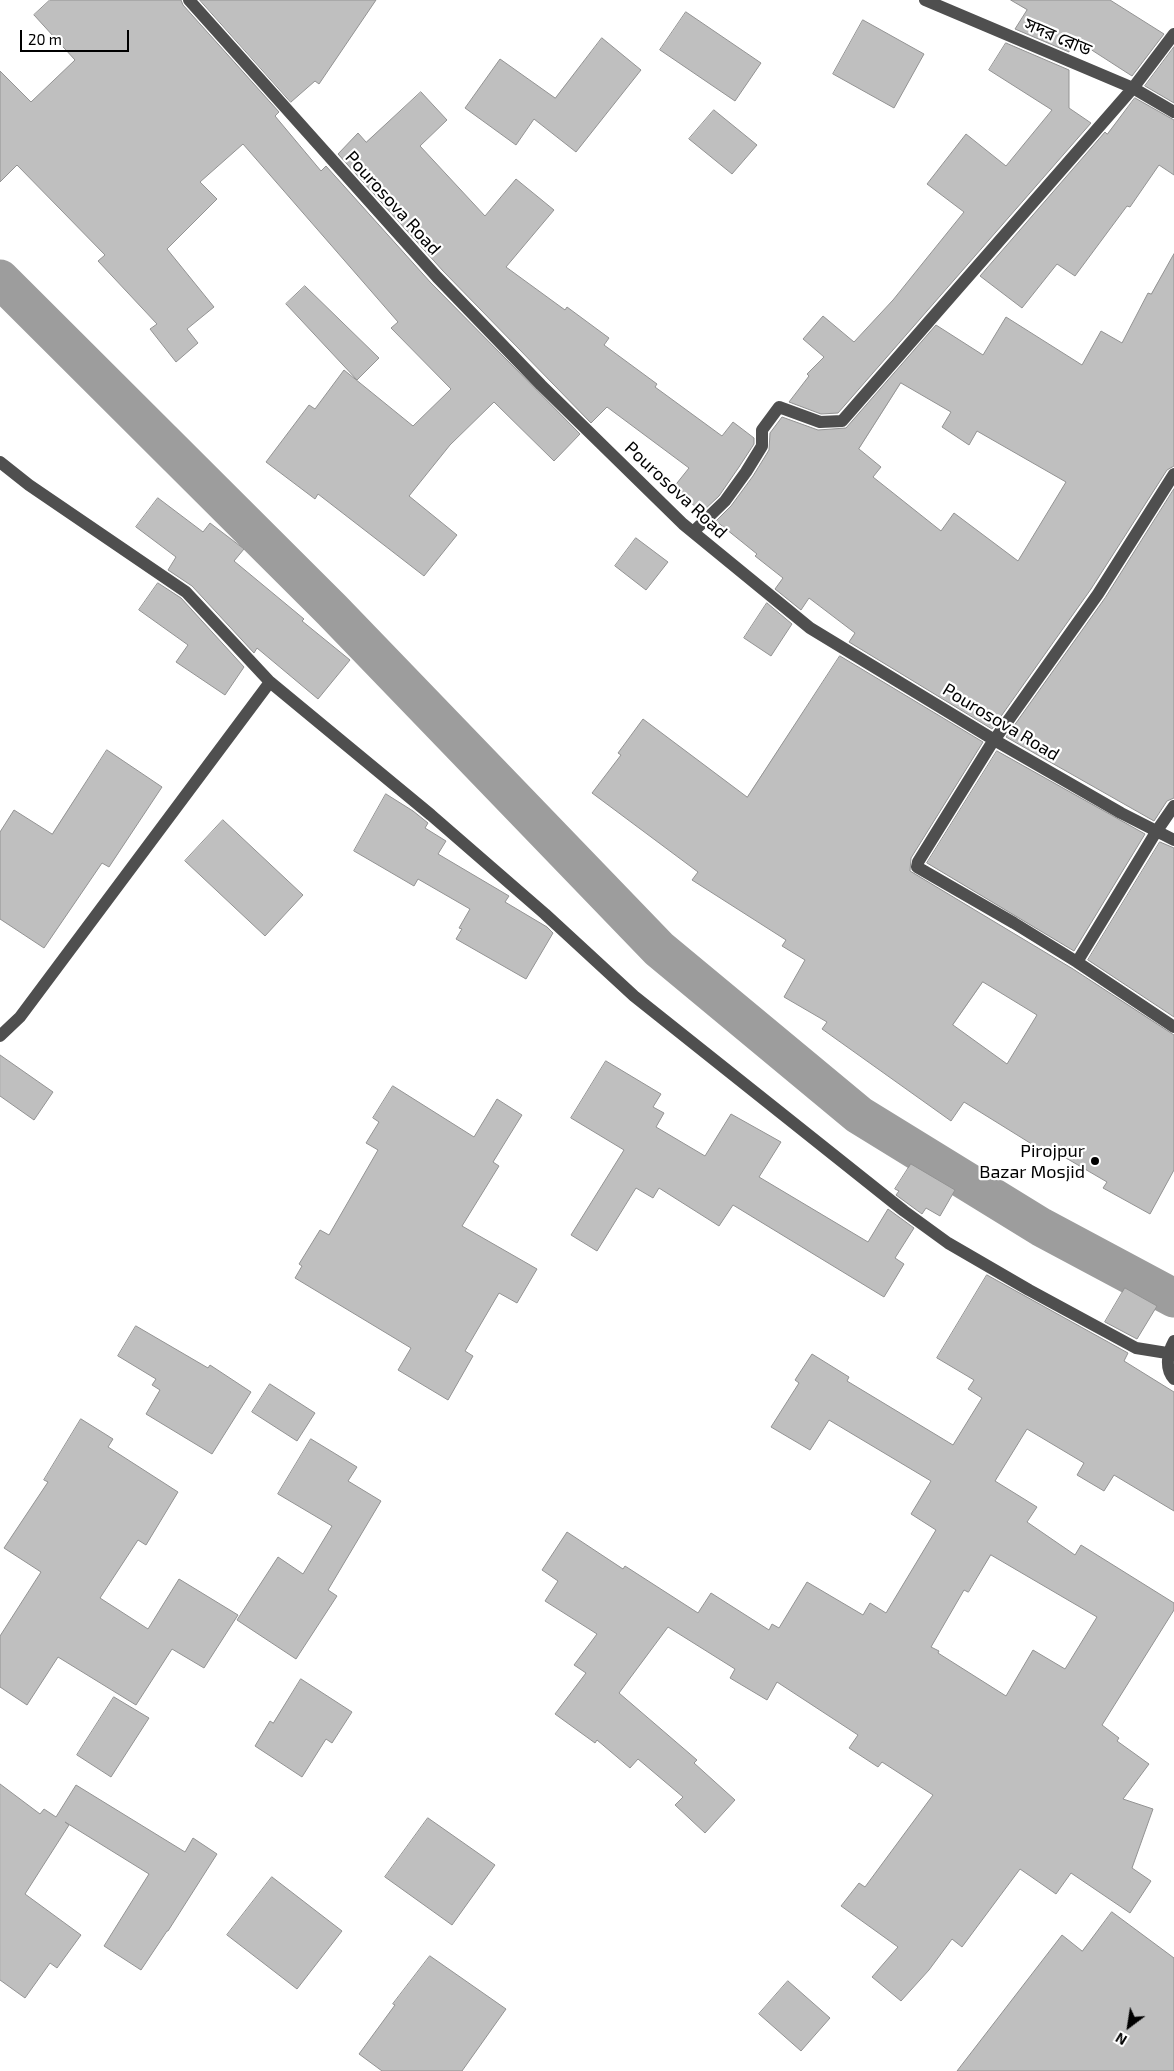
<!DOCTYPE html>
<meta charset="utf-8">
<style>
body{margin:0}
#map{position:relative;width:1174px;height:2071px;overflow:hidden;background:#fff;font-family:"Exo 2",sans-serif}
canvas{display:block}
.north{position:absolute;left:1104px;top:2001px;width:50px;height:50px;-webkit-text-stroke:4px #fff;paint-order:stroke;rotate:211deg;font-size:14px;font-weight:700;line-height:20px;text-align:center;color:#000}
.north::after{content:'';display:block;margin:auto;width:18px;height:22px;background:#000;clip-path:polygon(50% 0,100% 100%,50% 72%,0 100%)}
.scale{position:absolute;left:20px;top:30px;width:109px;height:22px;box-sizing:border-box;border:2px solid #000;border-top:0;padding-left:6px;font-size:15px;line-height:18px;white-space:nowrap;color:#000;-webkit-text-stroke:4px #fff;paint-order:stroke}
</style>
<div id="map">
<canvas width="1174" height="2071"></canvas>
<div class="north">N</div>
<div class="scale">20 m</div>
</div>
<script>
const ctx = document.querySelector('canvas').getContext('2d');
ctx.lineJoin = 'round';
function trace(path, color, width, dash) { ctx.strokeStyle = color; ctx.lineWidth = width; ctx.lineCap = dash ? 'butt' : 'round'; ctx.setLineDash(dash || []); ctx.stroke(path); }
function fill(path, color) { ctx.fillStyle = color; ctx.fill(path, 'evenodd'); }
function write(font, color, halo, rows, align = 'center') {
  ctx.font = font + ' "Exo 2","Noto Sans Bengali",sans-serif'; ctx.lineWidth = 4.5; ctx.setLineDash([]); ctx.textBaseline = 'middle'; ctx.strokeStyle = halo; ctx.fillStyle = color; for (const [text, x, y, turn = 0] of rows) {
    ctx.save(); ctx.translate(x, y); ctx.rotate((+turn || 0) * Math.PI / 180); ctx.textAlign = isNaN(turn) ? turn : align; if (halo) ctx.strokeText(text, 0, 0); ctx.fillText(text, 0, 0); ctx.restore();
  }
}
const canal = new Path2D(`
 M0 279 332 610 659 949 859 1115 1041 1227 1174 1298`);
const building = new Path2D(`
 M50 0H181L183 5 279 112 275 116 321 171 326 166 431 283 580 434 554 461 494 402 450 445 409 496 457 535 424 576 318 494 315 499 266 462 309 405 315 409 344 370 413 426 451 389 391 328 398 322 243 144 200 182 217 199 167 249 214 307 187 329 198 343 176 362 150 329 157 324 98 261 105 255 17 165 0 182V71L31 102 75 60 34 15Z
 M200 0H376L319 84 315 81 291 102Z
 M1011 0H1110L1164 34 1132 76 1070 36 1069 52 1015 29 1027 10Z
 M686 12 761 63 735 101 660 50Z
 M863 20 924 54 894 108 833 74Z
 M602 38 641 70 576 152 534 119 516 145 465 108 500 59 555 98Z
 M1006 43 1069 70V108L1091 123 838 413 821 414 789 402 809 376 807 374 824 357 803 339 823 316 854 342 893 300 964 212 927 184 966 134 1006 166 1052 110 989 70Z
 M1174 47V103L1145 86Z
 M421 92 447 120 420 146 485 216 516 179 554 210 506 267 565 310 567 307 609 338 604 345 657 384 655 387 722 436 733 422 754 438V444L739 467 719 496 702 512 673 488 689 468 607 407 591 423 443 271 338 154 358 133 366 142Z
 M1135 98 1174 120V175L1159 165 1130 207 1127 206 1075 276 1057 264 1022 308 980 276 1105 132 1107 134Z
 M714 110 757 145 732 174 689 139Z
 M1174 254V466L1167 470 1091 589 992 729 849 642 855 633 809 598 801 610 775 589 783 578 755 556 757 554 716 521 731 506 753 476 769 450 770 433 782 417 818 430 846 428 936 325 983 355 1006 317 1082 365 1101 331 1122 343 1148 293 1151 294ZM901 383 951 412 942 427 969 445 977 431 1066 482 1018 561 954 513 941 531 873 477 881 467 859 449Z
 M305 286 379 358 357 380 286 304Z
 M1174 489V798L1167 801 1154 821 1006 737 1105 598Z
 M158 498 203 532 210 523 244 549 234 561 304 619 302 621 350 660 318 699 257 648 254 653 192 586 168 570 176 557 136 527Z
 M636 538 668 562 646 590 615 566Z
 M158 583 181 598 244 667 225 695 176 662 188 645 139 610Z
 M767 603 792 624 771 656 744 638Z
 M840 656 983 742 911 858 910 871 1073 969 1174 1035V1170L1150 1214 1103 1188 1107 1182 1054 1151 1051 1156 964 1102 951 1121 822 1029 827 1022 784 997 805 960 782 946 786 940 692 880 698 872 592 793 621 755 618 753 643 719 747 797ZM983 982 1037 1015 1007 1064 953 1025Z
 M107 750 162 787 109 867 102 863 44 948 0 919V832L14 810 52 834Z
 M997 751 1145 834 1074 951 927 863Z
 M386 794 413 811 428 823 425 828 446 841 438 854 509 896 505 902 547 927 553 933 526 979 456 939 462 929 459 928 470 909 418 879 414 886 354 851Z
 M223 820 303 895 265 936 185 861Z
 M1160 842 1174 848V1017L1088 960Z
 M0 1055 53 1092 34 1120 0 1096Z
 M606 1061 661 1094 653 1107 664 1113 656 1127 705 1156 731 1114 781 1142 759 1177 868 1242 888 1209 914 1228 895 1258 904 1264 884 1297 733 1205 719 1226 659 1188 653 1198 636 1188 597 1251 571 1235 624 1150 571 1118Z
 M393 1086 474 1137 497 1099 522 1115 493 1162 499 1166 462 1226 537 1269 517 1303 499 1293 465 1351 473 1356 448 1400 398 1370 411 1348 295 1278 302 1266 299 1264 320 1230 329 1235 378 1150 366 1143 379 1122 373 1118Z
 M911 1164 955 1190 940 1216 926 1208 922 1214 896 1195 899 1191 895 1189Z
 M987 1275 1128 1353 1124 1361 1174 1392V1511L1114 1475 1104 1491 1077 1475 1084 1463 1027 1429 995 1481 1037 1507 1027 1522 1075 1555 1081 1545 1174 1603V1610L1102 1725 1119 1738 1117 1741 1149 1764 1123 1799 1153 1809 1132 1868 1151 1881 1130 1913 1071 1873 1056 1894 1020 1869 962 1947 952 1939 929 1970 901 2001 872 1977 898 1947 841 1906 859 1883 865 1887 933 1795 882 1762 878 1767 849 1748 858 1735 777 1682 767 1700 730 1678 735 1669 668 1627 619 1693 697 1760 694 1763 735 1800 705 1833 675 1805 683 1797 638 1759 630 1768 597 1740 595 1743 555 1714 586 1673 574 1665 597 1634 545 1601 558 1581 542 1570 567 1532 623 1569 625 1566 698 1613 711 1593 769 1630 772 1624 779 1628 807 1582 863 1615 870 1603 886 1613 936 1530 911 1514 931 1481 829 1420 810 1450 771 1427 799 1383 795 1380 812 1354 849 1377 847 1381 953 1445 982 1398 968 1389 974 1380 937 1358ZM991 1555 1097 1617 1065 1669 1033 1650 1006 1696 938 1653 939 1651 931 1647 964 1590 968 1592Z
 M1125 1288 1157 1306 1137 1339 1105 1322Z
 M136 1326 208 1368 210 1365 251 1392 212 1454 146 1414 160 1390 152 1385 156 1379 118 1356Z
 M270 1384 315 1413 297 1441 252 1412Z
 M81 1419 113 1439 108 1447 178 1492 146 1545 138 1540 100 1598 148 1629 179 1579 238 1615 204 1668 172 1649 136 1705 58 1657 27 1705 0 1687V1636L41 1572 4 1548 48 1482 44 1480Z
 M311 1439 357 1467 348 1481 381 1501 328 1590 337 1596 296 1659 237 1620 278 1557 303 1574 332 1526 278 1494Z
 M301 1679 352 1712 332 1743 326 1739 302 1777 255 1746 270 1721 273 1723Z
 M114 1697 149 1718 111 1777 77 1755Z
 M0 1784 40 1814 44 1809 56 1817 76 1785 185 1852 193 1838 217 1854 168 1931H167L141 1970 104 1946 149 1874 65 1822 69 1825 25 1894 81 1935 57 1968 50 1963 25 1998 0 1980Z
 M428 1818 495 1865 452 1925 385 1877Z
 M272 1877 342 1931 297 1989 227 1935Z
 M1112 1912 1174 1958V2071H957L1062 1935 1082 1951Z
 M430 1956 506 2009 462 2071H382L359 2054 395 2005 393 2004Z
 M788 1981 830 2018 801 2051 759 2014Z`);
const minor = new Path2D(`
 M189 0 437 277 541 385 683 524 810 628 996 741 1121 813 1174 840
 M925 0 1133 88 1174 112
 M0 462 29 485 186 592 270 682 431 815 545 914 634 996 904 1211 948 1243 1029 1290 1136 1348 1167 1353
 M693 532 725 501 746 472 762 446V430L779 407 820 422 842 421 1133 88 1174 34
 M1174 806 1156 832 1077 962 1174 1027
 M1077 962 1014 923 917 867 918 862 990 746 1098 594 1174 474
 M0 1036 20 1017 270 682
 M1174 1341C1168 1352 1164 1368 1174 1379`);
const markers = [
 [1095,1161,5,"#000"]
];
const streetNames = [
 ["সদর রোড",1058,37,23],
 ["Pourosova Road",393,203,48],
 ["Pourosova Road",676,490,43],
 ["Pourosova Road",1001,722,31]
];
const poiNames = [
 ["Pirojpur",1085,1151],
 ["Bazar Mosjid",1085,1172]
];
trace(canal, '#9d9d9d', 39);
fill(building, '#bfbfbf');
trace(building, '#939393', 1);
trace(minor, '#4f4f4f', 12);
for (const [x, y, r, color] of markers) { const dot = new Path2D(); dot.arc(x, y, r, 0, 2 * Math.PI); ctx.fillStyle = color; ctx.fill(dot); trace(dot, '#fff', 2); }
write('18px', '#000', '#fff', streetNames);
write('18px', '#000', '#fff', poiNames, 'right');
</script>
